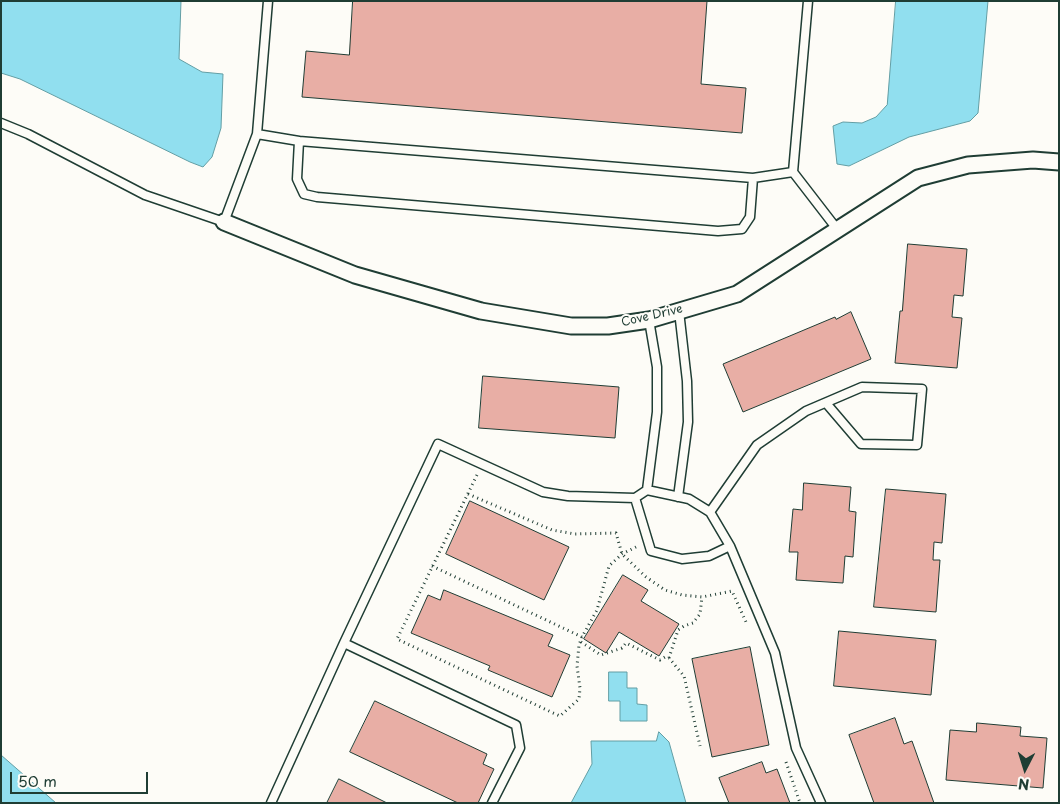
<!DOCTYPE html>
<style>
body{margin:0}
#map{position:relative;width:1060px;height:804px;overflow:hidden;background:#fdfcf7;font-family:"Playpen Sans",sans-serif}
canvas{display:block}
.frame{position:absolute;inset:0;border:2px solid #1f3d34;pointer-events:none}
.north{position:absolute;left:1000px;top:744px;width:50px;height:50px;-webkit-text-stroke:4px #fdfcf7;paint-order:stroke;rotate:185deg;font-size:14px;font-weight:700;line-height:20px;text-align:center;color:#1f3d34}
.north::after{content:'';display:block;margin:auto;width:18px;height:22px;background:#1f3d34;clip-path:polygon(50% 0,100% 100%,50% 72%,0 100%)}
.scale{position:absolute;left:10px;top:772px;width:138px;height:22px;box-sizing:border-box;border:2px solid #1f3d34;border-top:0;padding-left:6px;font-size:15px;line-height:18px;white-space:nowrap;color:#1f3d34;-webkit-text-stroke:4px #fdfcf7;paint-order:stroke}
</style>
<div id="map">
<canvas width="1060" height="804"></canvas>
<div class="frame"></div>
<div class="north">N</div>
<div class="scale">50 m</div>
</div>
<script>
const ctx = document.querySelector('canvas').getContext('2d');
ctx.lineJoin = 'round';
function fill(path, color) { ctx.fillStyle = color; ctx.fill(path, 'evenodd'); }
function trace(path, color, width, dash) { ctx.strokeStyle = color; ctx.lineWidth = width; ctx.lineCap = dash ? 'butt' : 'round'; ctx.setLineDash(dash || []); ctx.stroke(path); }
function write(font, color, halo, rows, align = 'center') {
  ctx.font = font + ' "Playpen Sans",sans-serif'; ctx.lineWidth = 4; ctx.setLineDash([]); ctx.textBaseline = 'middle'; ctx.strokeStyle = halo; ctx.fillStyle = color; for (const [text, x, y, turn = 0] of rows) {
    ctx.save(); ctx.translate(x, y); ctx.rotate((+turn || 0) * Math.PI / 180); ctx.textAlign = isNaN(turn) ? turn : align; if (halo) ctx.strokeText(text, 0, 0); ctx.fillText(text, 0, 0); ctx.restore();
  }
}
const water = new Path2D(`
 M1 1H181L179 59 202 72 223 74 221 128 212 157 203 167 190 162 20 79 1 73Z
 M896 1H988L978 113 970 121 909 137 849 166 837 164 833 126 843 122 862 123 876 117 887 105Z
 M609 672H627V688H637V704L647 705V721H620V701H609Z
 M659 732 669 742 686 803H571L592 764 591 741H656Z
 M1 755 56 803H1Z`);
const building = new Path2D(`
 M353 1H707L701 84 746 88 742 133 302 97 306 51 349 55Z
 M908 244 967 249 963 296 954 295 952 317 962 318 957 368 895 363 900 311H902Z
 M851 312 871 359 743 412 723 364 835 317 836 319Z
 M483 376 619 387 615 438 479 428Z
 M804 483 851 487 849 511 856 512 853 557 845 556 843 583 796 580 798 552H789L791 531 793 509 802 510Z
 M886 489 946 494 942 543 934 542 933 560H940L936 612 874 607Z
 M470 501 569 547 544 600 446 554Z
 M623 575 648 590 641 601 679 624 659 656 619 632 606 653 584 639Z
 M444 590 553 635 548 646 570 655 552 697 488 670 490 666 411 633 428 595 440 600Z
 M839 631 936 640 931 695 834 686Z
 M750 647 769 745 712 757 692 659Z
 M375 701 487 754 483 764 494 769 478 803H458L350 752Z
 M895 718 904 744 912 741 934 803H874L849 735Z
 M977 723 1021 727 1020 736 1047 738 1043 788 946 780 950 730 976 732Z
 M762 762 766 773 777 769 790 803H729L719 778Z
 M339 779 387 803H327Z`);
const path = new Path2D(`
 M477 475 397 639 551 712 560 716 579 699 580 688 577 666 579 645 582 637 597 610 609 566 622 554 638 546
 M468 494 552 530 575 534 616 533 622 554 646 577 665 590 682 595 702 597 732 591 746 622
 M432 566 582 637
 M581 642 601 655 622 648 626 643 660 660 665 657 669 658 684 676 700 746
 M669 658 678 630 684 626 693 623 700 614 702 597
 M786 762 800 803`);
const lane = new Path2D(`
 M1 123 28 134 145 195 224 222 257 134 268 1
 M257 134 299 141 297 179 304 194 317 197 718 231 742 229 750 217 753 178 793 172 837 229
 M299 141 753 178
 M793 172 808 1
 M647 490 657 412V367L649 320
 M678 497 688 422 687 381 679 311
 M635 498 651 551 682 559 709 556 730 546
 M710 512 757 445 806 411 862 387 922 389 917 445 861 444 826 403
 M344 643 516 725 520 748 492 803
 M271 803 344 643 438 444 543 492 568 496 635 498 647 490 689 499 710 512 730 546 775 653 796 748 821 803`);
const street = new Path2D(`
 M224 222 355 275 481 311 571 326H608L649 320 737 294 918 178 968 165 1033 160 1059 162`);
const streetNames = [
 ["Cove Drive",652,316,-13]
];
fill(water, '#91dfef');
trace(water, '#639ea4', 1);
fill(building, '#e8aea5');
trace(building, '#1f3d34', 1);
trace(lane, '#1f3d34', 11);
trace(street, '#1f3d34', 19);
trace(path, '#1f3d34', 3, [1, 4]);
trace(lane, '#fdfcf7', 8);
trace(street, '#fdfcf7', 15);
write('12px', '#1f3d34', '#fdfcf7', streetNames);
</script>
